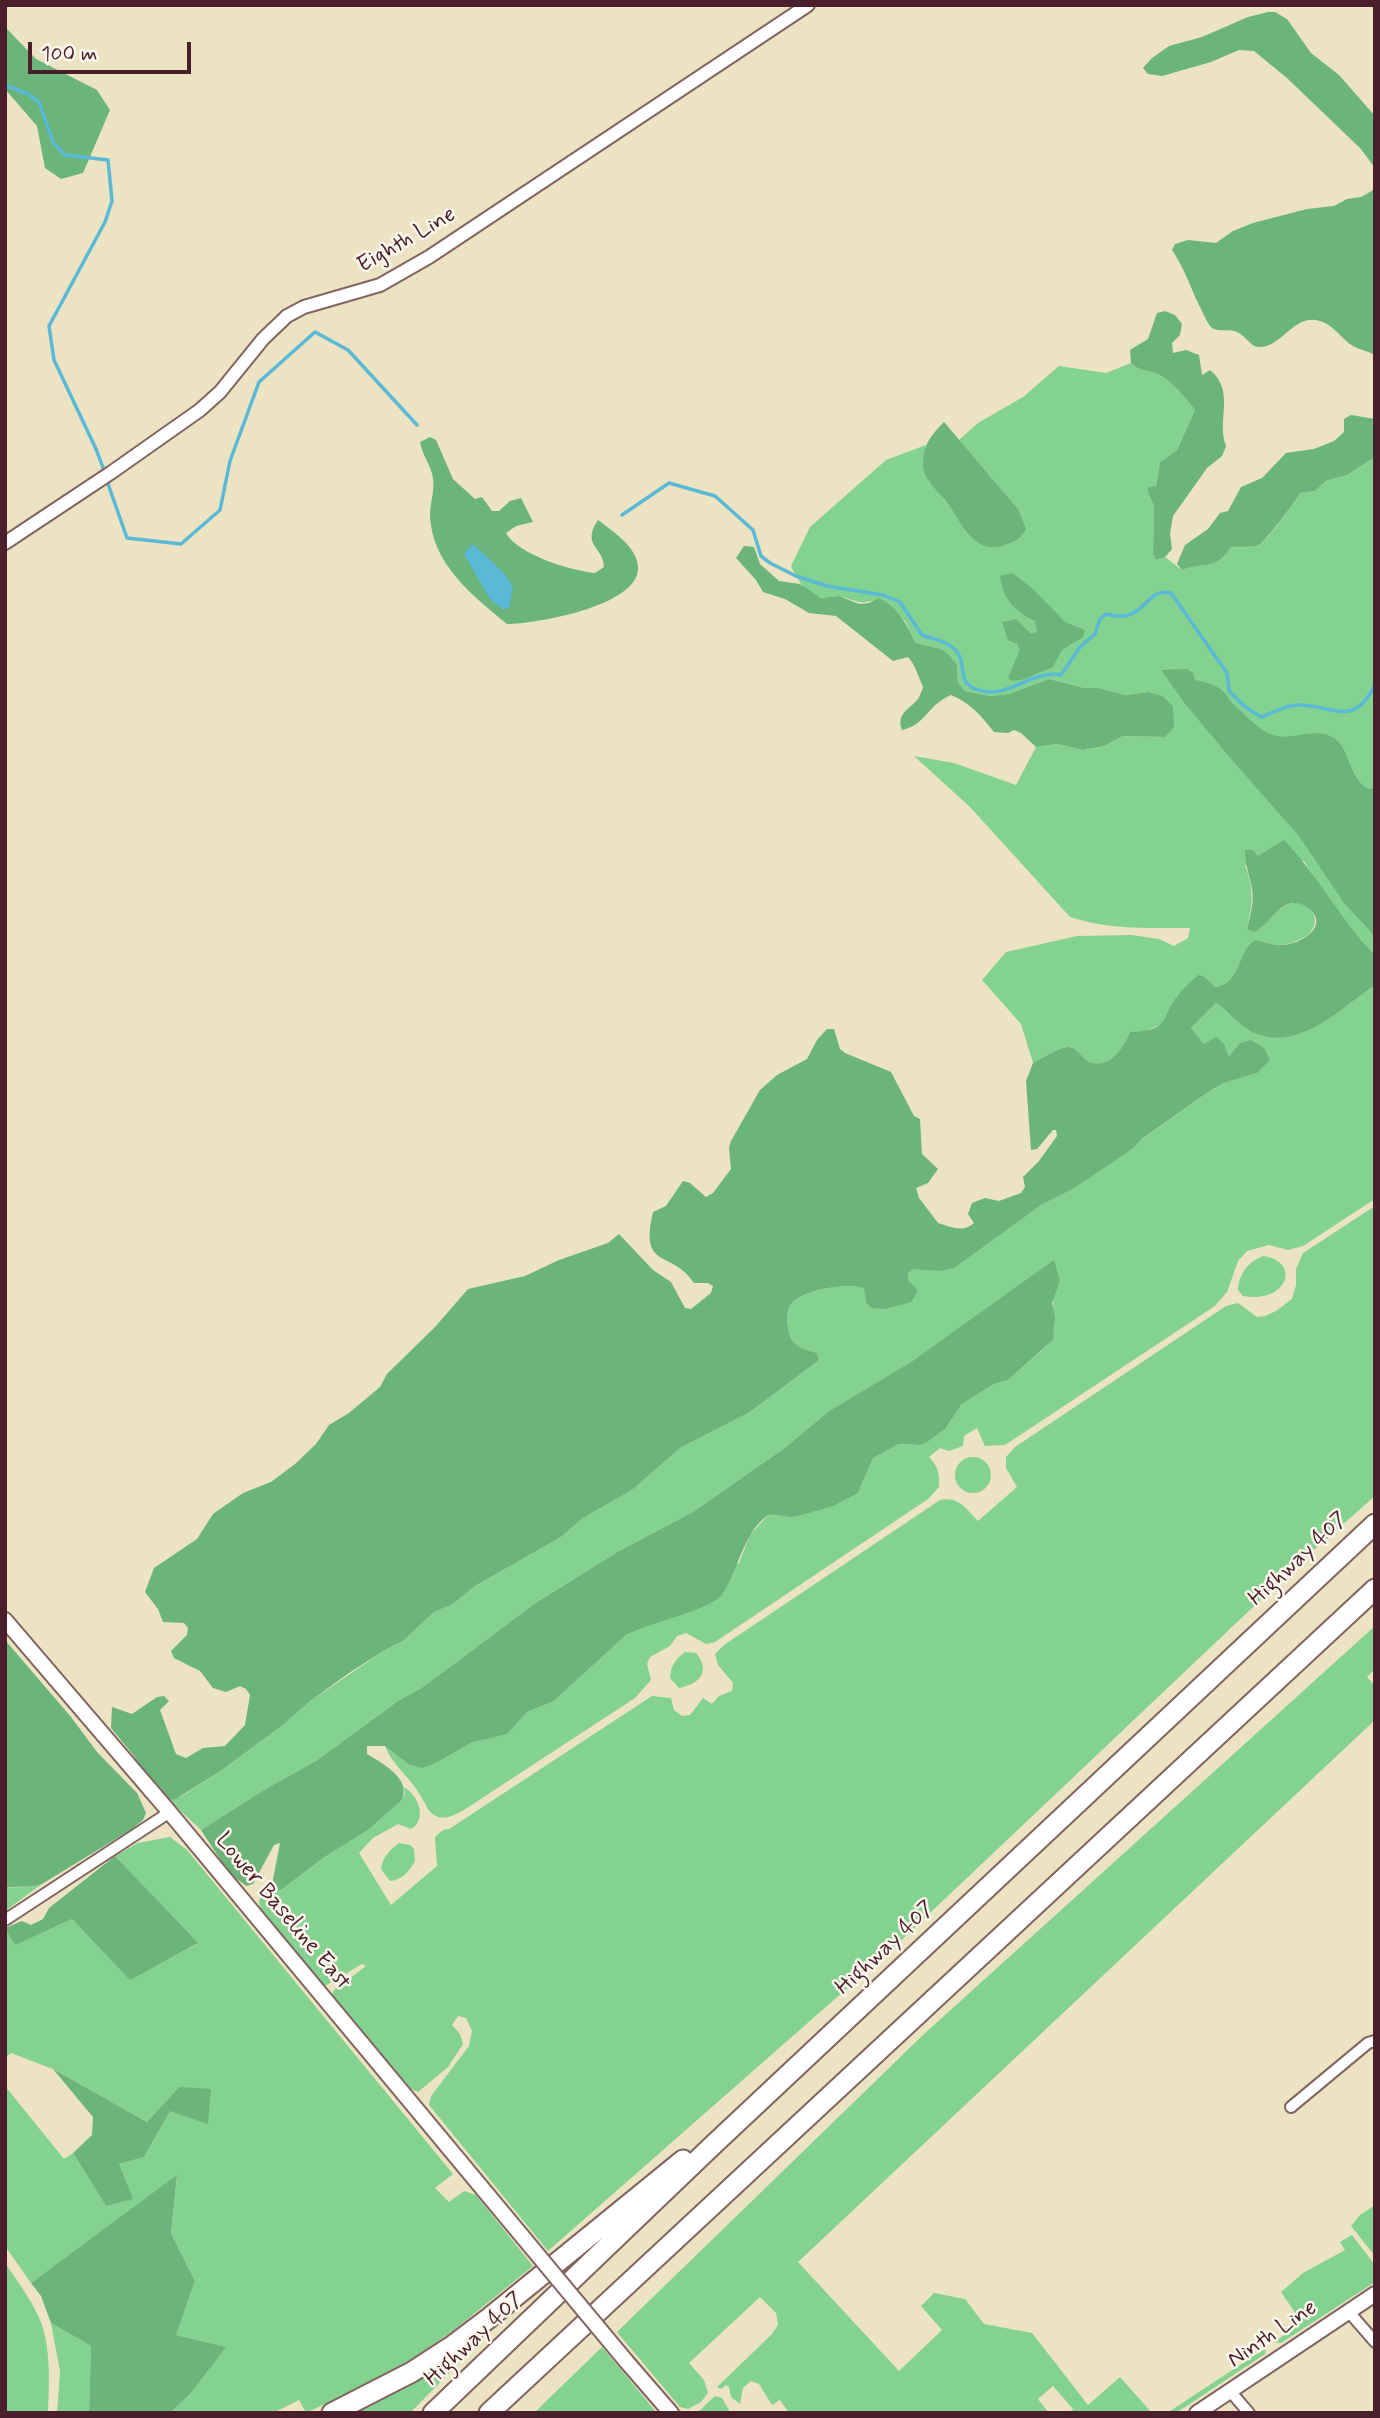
<!DOCTYPE html>
<style>
body{margin:0}
#map{position:relative;width:1380px;height:2418px;overflow:hidden;background:#ebe3c2;font-family:Mynerve,sans-serif}
canvas{display:block}
.frame{position:absolute;inset:0;border:7px solid #4a1f2b;pointer-events:none}
.scale{position:absolute;left:28px;top:42px;width:163px;height:32px;box-sizing:border-box;border:4px solid #4a1f2b;border-top:0;padding-left:9px;font-size:21px;line-height:24px;white-space:nowrap;color:#4a1f2b;-webkit-text-stroke:5px #fbf7ec;paint-order:stroke}
</style>
<div id="map">
<canvas width="1380" height="2418"></canvas>
<div class="frame"></div>
<div class="scale">100 m</div>
</div>
<script>
const ctx = document.querySelector('canvas').getContext('2d');
ctx.lineJoin = 'round';
function fill(path, color) { ctx.fillStyle = color; ctx.fill(path, 'evenodd'); }
function trace(path, color, width, dash) { ctx.strokeStyle = color; ctx.lineWidth = width; ctx.lineCap = dash ? 'butt' : 'round'; ctx.setLineDash(dash || []); ctx.stroke(path); }
function write(font, color, halo, rows, align = 'center') {
  ctx.font = font + ' Mynerve,sans-serif'; ctx.lineWidth = 5; ctx.setLineDash([]); ctx.textBaseline = 'middle'; ctx.strokeStyle = halo; ctx.fillStyle = color; for (const [text, x, y, turn = 0] of rows) {
    ctx.save(); ctx.translate(x, y); ctx.rotate((+turn || 0) * Math.PI / 180); ctx.textAlign = isNaN(turn) ? turn : align; if (halo) ctx.strokeText(text, 0, 0); ctx.fillText(text, 0, 0); ctx.restore();
  }
}
const green = new Path2D(`
 M1131 363C1138 371 1148 370 1157 374 1172 380 1185 398 1195 410L1177 450 1160 462 1156 486 1147 490 1154 506 1153 555 1158 560 1165 557 1182 570C1206 561 1214 572 1231 547 1239 546 1251 548 1259 545 1264 544 1298 499 1300 493L1315 491 1326 481 1347 475 1375 457V955C1347 927 1324 894 1304 861L1245 865C1254 890 1253 903 1247 929H1260C1269 920 1277 909 1289 904 1314 896 1328 930 1298 940 1293 942 1287 945 1282 945 1274 946 1263 941 1255 940 1237 950 1242 983 1215 987L1205 977 1177 996 1164 1023 1144 1032H1130C1123 1047 1111 1069 1090 1062 1082 1059 1077 1046 1068 1047 1057 1048 1043 1058 1033 1063L1021 1024 982 980 1006 952 1077 936 1131 935 1159 939 1174 946 1188 938 1190 928C1150 928 1109 930 1070 917L970 807 914 756 954 763 1016 785 1036 747 1057 744 1084 750 1104 746 1123 736 1165 737 1148 692 1126 695 1098 688H1084L1051 679 1008 694 990 696 965 691 958 683 957 665 941 649 916 643 905 621 878 598C863 606 857 601 842 597 835 595 827 599 820 597 805 593 797 579 791 566L810 527 886 460 926 445C921 477 928 480 947 503L1018 509 959 440 978 423 1023 397 1059 366 1106 373Z
 M1375 985V1199L1303 1246 1288 1250 1269 1245 1247 1251 1238 1261 1227 1292 1215 1306 1005 1445 985 1446 977 1428 964 1436 963 1446 949 1451 940 1448 929 1457C938 1466 940 1475 939 1487L928 1499 715 1642 706 1644 686 1633 677 1636 670 1646 650 1657 647 1664 651 1680 635 1698 467 1808C458 1813 447 1821 436 1816 428 1813 425 1802 420 1795 410 1777 392 1765 385 1746L408 1764 436 1763 471 1743 506 1734 527 1712 554 1701 626 1635 739 1563 750 1535 770 1513 791 1517 858 1493 873 1458 899 1444 920 1445 945 1429 962 1404 994 1384 1008 1380 1048 1345C1058 1333 1053 1319 1053 1305 1053 1297 1057 1288 1060 1281L914 1360 829 1411 786 1447 693 1512 619 1551 534 1604 454 1664 420 1689 398 1701 316 1761 267 1788 201 1830 169 1800 182 1796 219 1772 283 1725 309 1702 385 1650 403 1641 434 1612 453 1604 475 1586 561 1537 583 1518 632 1490 680 1448 750 1412 819 1360 817 1353C800 1348 789 1345 788 1326 787 1318 786 1311 791 1304 803 1289 847 1283 865 1288L866 1302 908 1280V1273L913 1268 940 1271 1041 1205 1073 1189 1211 1090 1224 1083 1257 1073 1204 1044 1191 1028 1216 1003C1229 1011 1240 1028 1254 1033 1299 1051 1341 1008 1375 985Z
 M1375 1206V1496L1308 1555 893 1948 548 2251 429 2105 431 2096 469 2046 472 2031 466 2018 458 2016 452 2025 460 2034 463 2044 448 2067 418 2092 411 2089 331 1996 334 1990 366 1966 362 1964 325 1986 261 1911 259 1901 266 1885H272L274 1891 281 1890 323 1858 368 1830 402 1800 405 1794 404 1787C418 1795 428 1819 411 1829L398 1824 373 1838 359 1853 391 1905 437 1866 435 1837 443 1830 449 1829 652 1696 671 1698 674 1710 682 1716 690 1715 703 1698 712 1704 719 1696 732 1691 733 1683 718 1665 715 1654 724 1645 940 1500C959 1496 966 1509 978 1521L1017 1487 1006 1468V1457L1015 1447 1226 1306 1238 1303 1257 1317 1265 1316 1276 1311 1292 1299 1296 1285V1269L1303 1253Z
 M1263 1256C1301 1261 1289 1304 1243 1296L1238 1290C1239 1273 1248 1262 1263 1256Z
 M955 1475a18 18 0 1 1 36 0a18 18 0 1 1-36 0Z
 M1375 1626V1669L1367 1677 1375 1686V1720L798 2262 899 2371 942 2330 921 2306 934 2293 965 2299 984 2324 1032 2333 1088 2405 1120 2377 1152 2413H1069L1073 2409 1053 2386 1038 2399 1049 2413H789L780 2400 772 2405 759 2384 751 2381 743 2388 740 2404 731 2397 729 2387 726 2385 721 2389 717 2387 771 2335 778 2325 776 2313 760 2297 689 2363 704 2380 708 2393 701 2402 688 2409 680 2407 617 2332 923 2035Z
 M685 1652 696 1653C711 1671 700 1684 679 1688L670 1678C671 1666 675 1659 685 1652Z
 M170 1837 187 1850 453 2174 435 2188 449 2202 464 2191 476 2195 533 2266 454 2330 396 2370 306 2413 299 2400 273 2413H170L191 2393 225 2347 176 2335 195 2281 171 2233 177 2176 31 2283 5 2246V2086L64 2159 73 2153 106 2206 119 2164 144 2157 170 2111 179 2087 147 2122 53 2069 11 2053 5 2058V1929L16 1944 72 1919 130 1979 197 1944 115 1856 138 1843Z
 M399 1843 410 1845 414 1849 415 1861C409 1871 403 1880 390 1881L381 1869C383 1856 389 1851 399 1843Z
 M42 1884 5 1911V1888C19 1886 28 1889 42 1884Z
 M1375 2205V2256L1351 2226 1360 2215Z
 M1352 2235 1375 2265V2282L1281 2343 1274 2342 1302 2323 1281 2292 1303 2273 1345 2250 1340 2242Z
 M5 2263C18 2282 34 2303 42 2325 51 2352 49 2384 48 2413H5Z
 M51 2323 91 2346 89 2413H57L60 2372Z
 M468 2346 474 2348 410 2413H352L393 2393Z
 M602 2347 657 2413H534Z
 M1266 2348 1265 2354 1176 2413H1167Z
 M715 2396 722 2398 729 2410 728 2413H697Z`);
const forest = new Path2D(`
 M1268 12H1275L1287 19 1311 53 1339 75 1375 116V168L1361 149 1287 78 1254 51 1239 50 1211 62 1162 76 1148 74 1143 68 1152 58 1169 46 1202 37 1248 17Z
 M5 27 36 59 97 90 110 110 83 173 61 179 45 168 37 126 5 89Z
 M1375 189V355C1368 351 1361 350 1355 347 1340 339 1333 322 1315 320 1292 317 1280 349 1258 347 1250 346 1245 335 1237 332 1229 328 1217 333 1211 327 1208 324 1205 317 1203 313 1192 293 1186 270 1172 250L1175 244 1188 240 1216 243 1233 231 1253 223 1307 209 1334 206 1347 199 1361 197Z
 M1165 311 1175 315 1182 324 1180 335 1172 343 1173 353 1186 350 1199 355 1202 375 1210 370C1236 391 1216 421 1226 446L1222 456 1207 468 1173 516 1170 534 1172 549 1165 557 1157 560 1153 555 1154 506 1147 490 1149 487 1156 486 1160 462 1177 450 1195 410C1185 398 1172 380 1157 374 1148 370 1138 371 1131 363L1130 350 1148 339 1157 313Z
 M1351 415 1375 419V457L1347 475 1326 481 1315 491 1300 493C1298 499 1263 544 1259 545 1251 548 1239 546 1231 547 1214 572 1206 561 1182 570L1177 564 1185 545 1208 529 1220 513 1228 511 1241 487 1262 478 1286 453 1314 449 1334 441 1344 432V419Z
 M944 422 1018 509 1026 529C1020 539 1016 541 1005 545 975 555 963 526 949 505 940 493 923 480 923 464 923 445 931 435 944 422Z
 M430 437 436 440 453 479 475 499 482 497 492 511H499L510 501 521 498 533 522 516 526 506 533C517 554 571 571 595 573L604 567C603 546 581 546 598 520 612 531 638 547 638 568 639 606 535 624 507 624 473 596 432 564 430 516 430 503 435 490 433 478 431 465 422 455 420 442Z
 M744 546 754 547 760 564 779 581 800 584 821 598 839 596 859 604 869 603 878 598C897 605 908 627 916 643L941 649 947 653 957 665 958 683 965 691 990 696 1008 694 1050 679 1084 688H1098L1126 695 1148 692 1162 696 1173 706 1174 727 1165 737 1123 736 1104 746 1083 750 1057 744 1036 747 1021 733 1014 730 1008 733 994 732C981 716 971 703 951 695 927 705 927 724 902 730 896 713 909 710 918 699 920 695 922 691 923 687 919 678 915 664 908 657L893 661 836 616 809 613 785 599 763 592 756 580 736 558Z
 M1012 573 1032 588 1065 622 1085 630 1083 637 1062 650 1052 668C1039 671 1026 681 1012 681L1008 678 1020 650 1017 644 1008 640 1002 622 1016 619 1031 634 1037 632 1035 621C1015 612 1002 598 1000 576Z
 M1187 669 1193 673 1195 680C1210 683 1223 686 1230 701 1242 711 1254 726 1268 733 1288 744 1312 726 1332 737 1351 747 1346 775 1368 789L1375 788V936L1344 903 1299 836 1232 760 1186 705 1161 670Z
 M1284 840C1318 875 1340 920 1375 955V985C1340 1009 1299 1052 1254 1033 1240 1028 1229 1011 1216 1003L1191 1028 1204 1044 1216 1037 1224 1044 1229 1057 1240 1043 1251 1040 1264 1048 1270 1060 1257 1073 1224 1083 1211 1090 1142 1139 1132 1149 1073 1189 1041 1205 954 1268 941 1271 913 1269 908 1273V1280L918 1291 911 1302 885 1309 871 1308 866 1302 864 1288C847 1283 803 1289 791 1304 786 1311 787 1318 788 1326 789 1345 800 1348 817 1353L819 1360 750 1412 680 1448 632 1490 583 1518 561 1537 475 1586 453 1604 434 1612 403 1641 385 1650 349 1673 309 1702 283 1725 219 1772 176 1799 169 1800 156 1794 134 1756 111 1728 112 1707 132 1714 157 1697 164 1696 169 1701 160 1710 176 1754 186 1758 203 1748 225 1746 245 1725 250 1695 246 1689 240 1686 226 1692 213 1688 200 1671 174 1658 171 1651 187 1635 188 1628 184 1623 163 1622 158 1609 145 1592 154 1568 197 1539 213 1514 243 1493 271 1482 295 1464 316 1444 329 1425 349 1413 380 1387 387 1374 435 1327 468 1289 525 1276 559 1260 608 1243 619 1234 653 1270 671 1282 685 1308 691 1309 711 1293 713 1286 708 1283H694C672 1249 639 1271 653 1212L666 1206 683 1181 690 1183 706 1197 713 1193 731 1169 729 1148 731 1141 760 1090 777 1075 807 1059 817 1040 827 1029H834L840 1049 845 1053 891 1072 914 1116 920 1119 922 1154 938 1169 928 1183 916 1188 919 1198 938 1223C951 1227 963 1233 974 1223L968 1214 972 1203 985 1198 999 1201 1021 1193 1025 1187 1023 1177 1039 1161 1057 1136 1056 1130H1053L1037 1149 1031 1150 1026 1081 1033 1063C1043 1058 1057 1048 1068 1047 1077 1046 1082 1059 1090 1062 1111 1069 1123 1047 1130 1032 1170 1031 1160 1019 1178 995 1184 988 1191 982 1198 975L1205 977 1215 987C1242 983 1237 950 1255 940 1263 941 1274 946 1282 945 1292 945 1311 937 1315 927 1321 914 1305 902 1293 903 1276 905 1269 926 1254 932L1247 929C1251 914 1255 898 1251 884 1248 871 1245 863 1245 850H1253L1258 856Z
 M1054 1260 1060 1281 1052 1303 1055 1317 1053 1340 1008 1380 994 1384 962 1404 945 1429 927 1442 920 1445 899 1444 873 1458 858 1493 833 1506 798 1516 791 1517 770 1514C747 1528 741 1559 729 1582 726 1586 724 1593 721 1596 702 1613 652 1621 626 1635L554 1701 527 1712 507 1734 471 1743 436 1763 422 1768 408 1764 385 1746H367V1754C382 1763 412 1779 402 1800L368 1830 323 1858 281 1890 274 1891 272 1885 280 1843 274 1845 253 1884 246 1886 229 1873 201 1830 267 1788 316 1761 398 1701 420 1689 454 1664 534 1604 619 1551 693 1512 786 1447 829 1411 914 1360Z
 M5 1640 71 1717 97 1752 137 1793 146 1813 143 1820 132 1829 42 1884C27 1889 19 1885 5 1888Z
 M115 1856 198 1943 130 1980 72 1919 15 1945 5 1928 22 1921 31 1925 43 1919 49 1908Z
 M53 2069 147 2122 179 2087 211 2089 208 2124 170 2111 144 2157 119 2164 133 2199 106 2206 73 2153 92 2135 93 2117Z
 M177 2175 171 2233 195 2281 176 2335 226 2347 191 2393 170 2413H89L91 2346 51 2323 41 2296 31 2283Z`);
const water = new Path2D(`
 M473 544 504 573 513 587 509 608 503 609 490 599 464 554Z`);
const stream = new Path2D(`
 M5 85 28 94 39 102 53 142 65 155 108 160 112 201 105 222 49 326 54 360 96 449 105 473
 M107 481 127 538 181 544 220 510 230 461 259 382 315 332 348 350 417 425
 M622 515 669 483 715 496 753 530 761 556 770 563 796 576 827 586 883 595 900 602 922 635C935 640 951 641 959 655 965 666 959 681 973 688 1006 703 1030 669 1061 675L1080 647 1095 634 1100 619 1106 614C1146 626 1144 586 1171 593L1227 673 1229 691 1244 706 1261 717C1273 713 1285 705 1298 705 1334 705 1353 729 1375 685`);
const minor = new Path2D(`
 M5 1920 170 1812
 M1291 2107 1368 2043 1375 2041
 M1349 2312 1375 2342
 M1230 2391 1249 2413`);
const tertiary = new Path2D(`
 M5 543 112 472 200 410 220 392 263 339 287 316 304 307 380 285 429 257 808 5`);
const secondary = new Path2D(`
 M5 1620 166 1808 522 2236
 M626 2361 671 2413
 M1197 2413 1375 2294`);
const motorway = new Path2D(`
 M332 2413 412 2372 452 2346 489 2318 683 2160
 M433 2413 712 2146 1375 1524
 M489 2413 1375 1589`);
const secondaryBridge = new Path2D(`
 M522 2236 626 2361`);
const streetNames = [
 ["Eighth Line",407,241,-30],
 ["Highway 407",1299,1560,-43],
 ["Lower Baseline East",282,1912,50],
 ["Highway 407",886,1949,-43],
 ["Ninth Line",1273,2335,-34],
 ["Highway 407",475,2340,-43]
];
fill(green, '#84d290');
fill(forest, '#6bb47a');
fill(water, '#59b9d7');
trace(stream, '#59b9d7', 3.5);
trace(minor, '#826460', 14);
trace(tertiary, '#826460', 16);
trace(secondary, '#826460', 18);
trace(motorway, '#826460', 23);
trace(minor, '#fff', 10);
trace(tertiary, '#fff', 12);
trace(secondary, '#fff', 14);
trace(motorway, '#fff', 19);
trace(secondaryBridge, '#826460', 18, []);
trace(secondaryBridge, '#fff', 14);
write('23px', '#4a1f2b', '#fbf7ec', streetNames);
</script>
